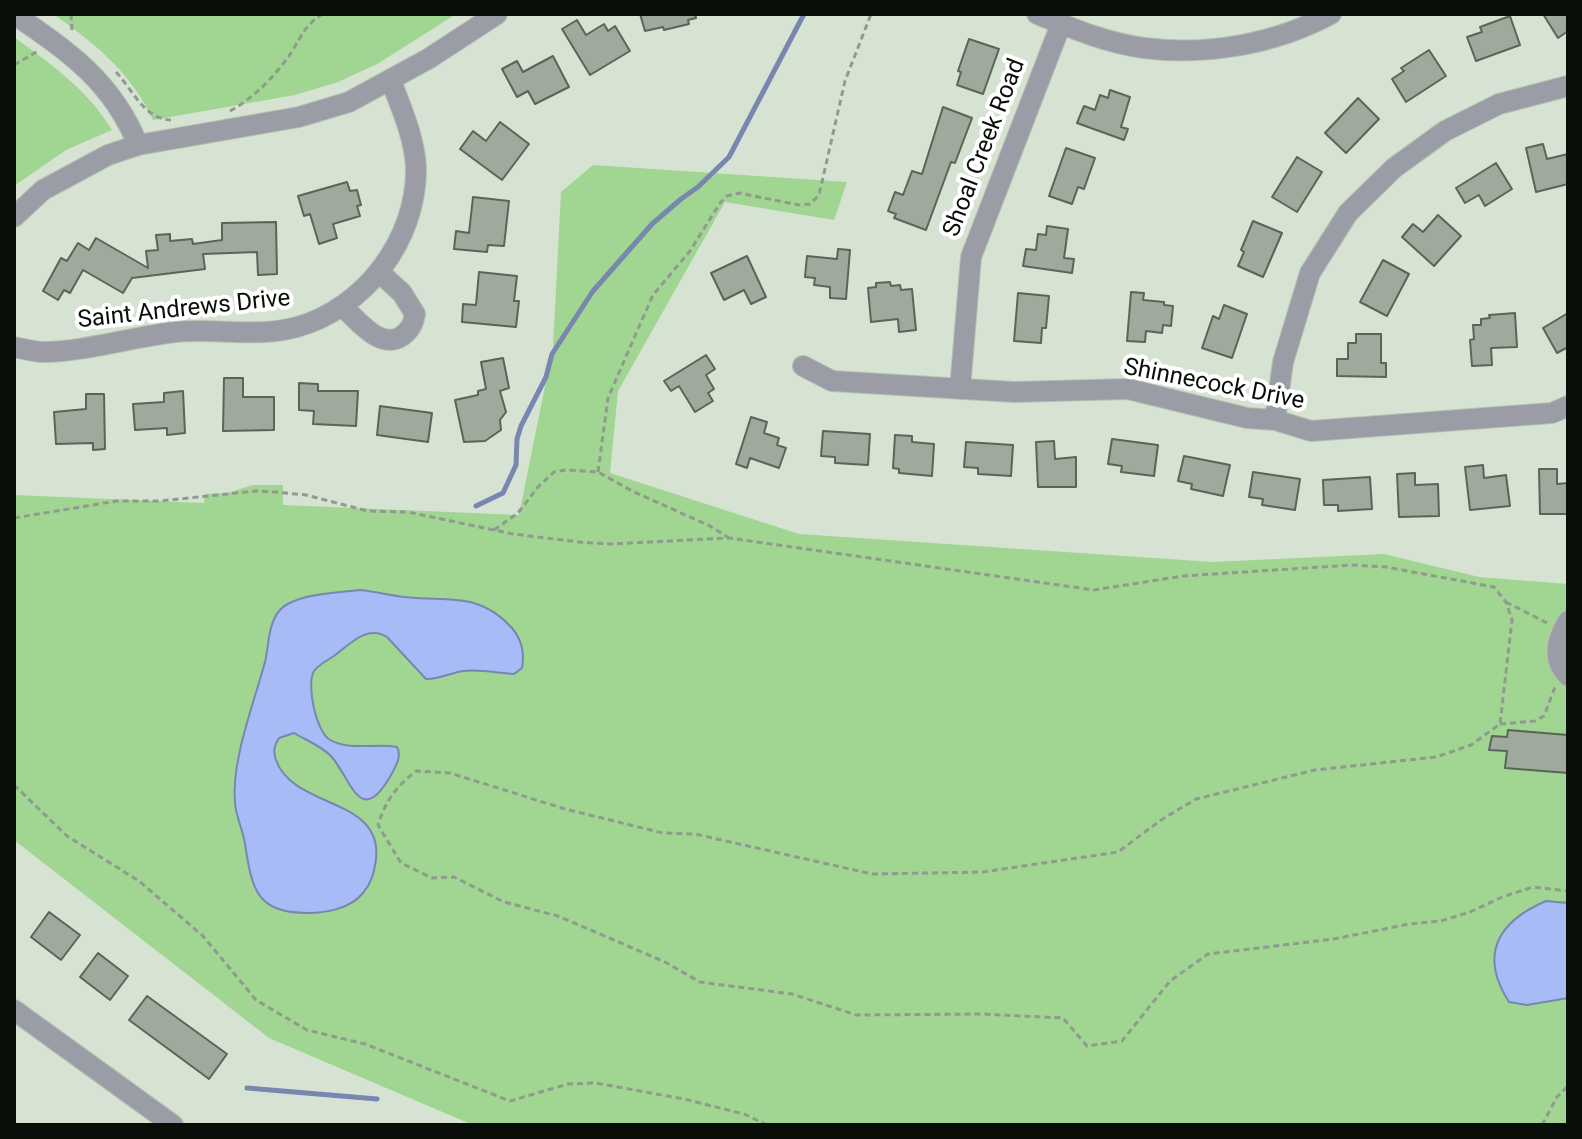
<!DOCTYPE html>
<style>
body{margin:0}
#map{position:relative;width:1582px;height:1139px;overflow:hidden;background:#d6e3d3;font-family:Roboto,sans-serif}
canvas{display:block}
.frame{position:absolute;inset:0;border:16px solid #090e08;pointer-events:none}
</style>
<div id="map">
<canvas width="1582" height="1139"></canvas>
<div class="frame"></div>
</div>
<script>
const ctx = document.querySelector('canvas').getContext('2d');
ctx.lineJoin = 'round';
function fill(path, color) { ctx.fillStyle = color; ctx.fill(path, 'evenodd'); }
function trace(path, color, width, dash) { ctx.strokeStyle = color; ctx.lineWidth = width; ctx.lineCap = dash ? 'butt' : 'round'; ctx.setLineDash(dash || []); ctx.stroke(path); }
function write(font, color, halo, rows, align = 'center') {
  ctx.font = font + ' Roboto,sans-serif'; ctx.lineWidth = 8; ctx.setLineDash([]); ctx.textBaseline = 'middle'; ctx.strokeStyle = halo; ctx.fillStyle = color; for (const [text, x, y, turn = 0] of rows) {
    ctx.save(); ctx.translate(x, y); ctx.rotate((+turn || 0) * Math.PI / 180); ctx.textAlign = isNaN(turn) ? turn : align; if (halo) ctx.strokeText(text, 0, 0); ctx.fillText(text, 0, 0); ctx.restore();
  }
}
const green = new Path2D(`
 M57 14H456L379 63 338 82 295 95 153 120C131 73 97 45 56 16Z
 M14 37C52 65 87 89 112 130L66 150 14 186Z
 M593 165 847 182 834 220 725 202 618 391 610 473 799 534 1213 562 1384 554 1479 577 1568 584V1125H473L269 1038 14 840V495L204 503 205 494 227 493 253 485H283V505L519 515 553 347 561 192Z`);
const water = new Path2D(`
 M361 590C376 592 389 595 404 597 447 602 479 591 512 628 522 640 525 652 522 668L514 674C498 673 479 669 463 671 451 673 436 680 426 679L387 637C367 624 349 645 334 656 327 661 319 664 314 671 306 684 316 732 330 740 350 751 376 743 397 747 402 756 396 766 391 775 360 830 351 778 331 756 321 746 306 740 294 733L279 738C274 746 273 751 276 760 293 809 383 797 376 859 374 873 372 882 363 893 351 908 327 913 308 913 256 913 252 889 245 844 243 830 236 817 235 803 231 761 254 703 265 662 269 645 268 623 280 610 294 594 341 592 361 590Z
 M1546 901 1568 903V998L1527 1005 1509 1002C1479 955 1497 922 1546 901Z`);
const stream = new Path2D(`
 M476 506 503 493 516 465 517 439 521 426 546 377 552 354 593 291 652 224 681 199 698 187 729 157 804 14
 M247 1088 377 1099`);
const building = new Path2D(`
 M640 14H695L696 18 688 20 689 24 664 30 663 27 645 31Z
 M1543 14H1568V31L1558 38Z
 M1510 16 1520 45 1476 61 1467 37 1482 32 1480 27Z
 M577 20 586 35 604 24 608 31 615 26 630 51 590 75 562 29Z
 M969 39 999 49 983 94 957 85 961 72 958 71Z
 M1429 50 1446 76 1406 102 1392 79 1404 71 1401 68Z
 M553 56 569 87 535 104 528 91 517 97 502 69 517 61 523 72Z
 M1110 90 1130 97 1121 127 1128 129 1124 140 1077 123 1084 106 1095 110 1100 95 1108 98Z
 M1358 98 1379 119 1346 153 1325 133Z
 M943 107 972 118 955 163 951 162 926 230 894 218 896 214 888 211 895 192 903 195 912 171 922 174Z
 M500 122 529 144 502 180 460 149 473 131 486 141Z
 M1543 144 1547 159 1568 154V184L1536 192 1526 148Z
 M1066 148 1095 158 1084 189 1078 187 1072 204 1049 196Z
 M1297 157 1322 172 1297 212 1272 197Z
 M1496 163 1512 189 1485 206 1479 195 1465 203 1456 188Z
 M347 182 350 191 357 190 361 205 357 206 360 216 333 224 337 238 319 244 310 214 304 216 298 196Z
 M473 197 509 201 504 246 488 245 487 252 454 249 456 231 469 233Z
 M1438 215 1461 236 1434 266 1402 237 1413 224 1423 232Z
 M1253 221 1282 233 1263 277 1238 266 1244 252 1241 250Z
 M276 222 277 274 258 275 257 252 203 254 205 269 132 278 123 293 83 270 70 293 64 290 58 300 43 291 61 258 67 261 78 243 89 250 96 238 148 268 146 251 158 250 156 235 170 234V241L192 239 193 244 222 240V223Z
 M1047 226 1068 229 1064 258 1074 259 1072 273 1023 266 1026 249 1036 250 1038 234 1046 235Z
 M838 249 850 250 846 299 830 298V287L814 285 815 278 805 277 807 256 837 259Z
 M747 256 766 297 751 304 744 290 724 300 711 273Z
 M1383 260 1409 274 1387 316 1360 302Z
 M479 272 517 276 514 301H519L516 327 462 322 463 304 476 305Z
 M890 282 891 286 900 285 901 290 912 289 916 330 899 332 898 319 871 322 868 288 876 287V283Z
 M1131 292 1144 293 1143 300 1164 302V305L1173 306 1171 326 1163 325 1162 333 1146 331 1145 342 1127 341Z
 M1018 293 1049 296 1046 328H1042L1041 343 1014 341Z
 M1224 305 1247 314 1232 358 1202 348 1213 316 1219 319Z
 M1515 313 1517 347 1491 348 1492 365 1472 366 1470 340 1474 339 1473 325H1481V319L1490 318 1489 315Z
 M1568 313V347L1557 353 1543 328Z
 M1356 334H1381V363H1386V377L1337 376V359H1348V343H1356Z
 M706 355 715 369 706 375 714 389 708 393 713 401 695 412 679 386 671 391 664 381Z
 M503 358 509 388 500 391 506 412 500 420 501 430 485 441 464 442 455 400 478 395V391L486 389 481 362Z
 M224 378H243V397H274V430L223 431Z
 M299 383 318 384V391H358L356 426 313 424 314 411 299 410Z
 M183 391 185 433 167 435V428L135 430 133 404 164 402V393Z
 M86 394H104L105 449 93 450V443L56 444 54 412 86 409Z
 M380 406 432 413 428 442 377 435Z
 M751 417 767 422 764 433 779 438 777 445 786 448 779 468 750 458 747 468 736 464Z
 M823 431 870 434 868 465 835 463V457L821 456Z
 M895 435 912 436V442L934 444 932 476 899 473V469L893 468Z
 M1112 439 1158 445 1154 476 1121 472 1122 466 1108 464Z
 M1054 441 1055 459 1076 457V487H1038L1036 442Z
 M966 442 1013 445 1011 476 978 474V468L964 467Z
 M1184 456 1230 465 1223 496 1191 489 1192 484 1178 481Z
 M1483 465 1484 478 1506 475 1510 506 1470 510 1465 467Z
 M1539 469H1557V484L1568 483V514H1540Z
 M1253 472 1300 479 1295 510 1262 505 1263 499 1249 497Z
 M1415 473V485L1438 484 1439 516 1399 517 1397 474Z
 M1370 477 1372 509 1338 511V505H1324L1323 480Z
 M1508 730 1568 735V773L1505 768 1507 751 1489 750 1492 736 1507 737Z
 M49 912 80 935 61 960 31 937Z
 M98 953 128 976 110 1000 80 977Z
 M147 996 227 1054 209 1079 129 1020Z`);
const path = new Path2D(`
 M71 14 72 32
 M14 65 38 51
 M116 72C133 90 144 119 171 120
 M230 111C254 98 276 75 291 53 301 37 306 23 323 14
 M598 472 608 398 641 322 653 295 690 251 720 203 727 196 739 193 799 205 810 204 819 195 845 81 871 14
 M14 518 117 501H160L256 491 275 492 306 495 368 511 408 512 513 534 579 542 610 544 729 538 1094 590 1183 576 1352 565 1386 567 1494 587 1506 602 1512 620 1500 724 1471 745 1436 757 1315 770 1196 799 1161 820 1118 852 983 872 872 874 695 834 663 833 565 809 450 773 416 771C396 787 386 800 378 825L401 863 432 878 454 877 504 902 558 916 665 962 700 982 792 994 856 1015 982 1014 1063 1018 1087 1046 1122 1041 1170 981 1208 954 1334 939 1409 924 1441 921 1470 912 1502 897 1533 887 1568 891
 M494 530 518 513 538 487 554 472 566 470 598 472 632 491 710 526 729 538
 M1506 602 1549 624
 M1500 724 1535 721 1544 716 1555 687
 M14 785 67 836 139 881 203 936 256 1000 307 1030 365 1044 510 1101 568 1084 596 1083 684 1099 744 1114 767 1125
 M1542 1125 1557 1097 1568 1086`);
const minor = new Path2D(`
 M14 14C69 52 112 81 138 145
 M1037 14C1071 28 1106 43 1144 48 1207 56 1275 44 1331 14
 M14 217 43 190 108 155 138 145 299 117 349 102 428 59 497 14
 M342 306C357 319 380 351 402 336 411 329 413 324 415 314L402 293 380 273
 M14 347C24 349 34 352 44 352 88 351 132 337 176 332 217 328 257 338 297 327 365 308 417 239 416 168 415 139 401 107 391 81
 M803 366 832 381 1014 392 1128 389 1247 418 1275 420 1311 431 1552 413 1568 406
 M960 389 971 257 1061 24
 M1275 420 1283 362 1310 273 1348 213 1394 168 1445 131 1499 104 1568 86
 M1568 621C1556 640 1552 659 1568 676
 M14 1010 173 1125`);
const streetNames = [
 ["Shoal Creek Road",985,148,-69],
 ["Saint Andrews Drive",184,310,-6],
 ["Shinnecock Drive",1214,385,11]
];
fill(green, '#a0d592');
fill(water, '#a7bbf7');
trace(water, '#7887af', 2);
trace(stream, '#7887af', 5);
fill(building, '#9eaa9b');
trace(building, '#5a6557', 2);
trace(minor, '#b5c1b3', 22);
trace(path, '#909a8d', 3, [6, 4]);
trace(minor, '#9a9da5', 20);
write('24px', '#090e08', '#fff', streetNames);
</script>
